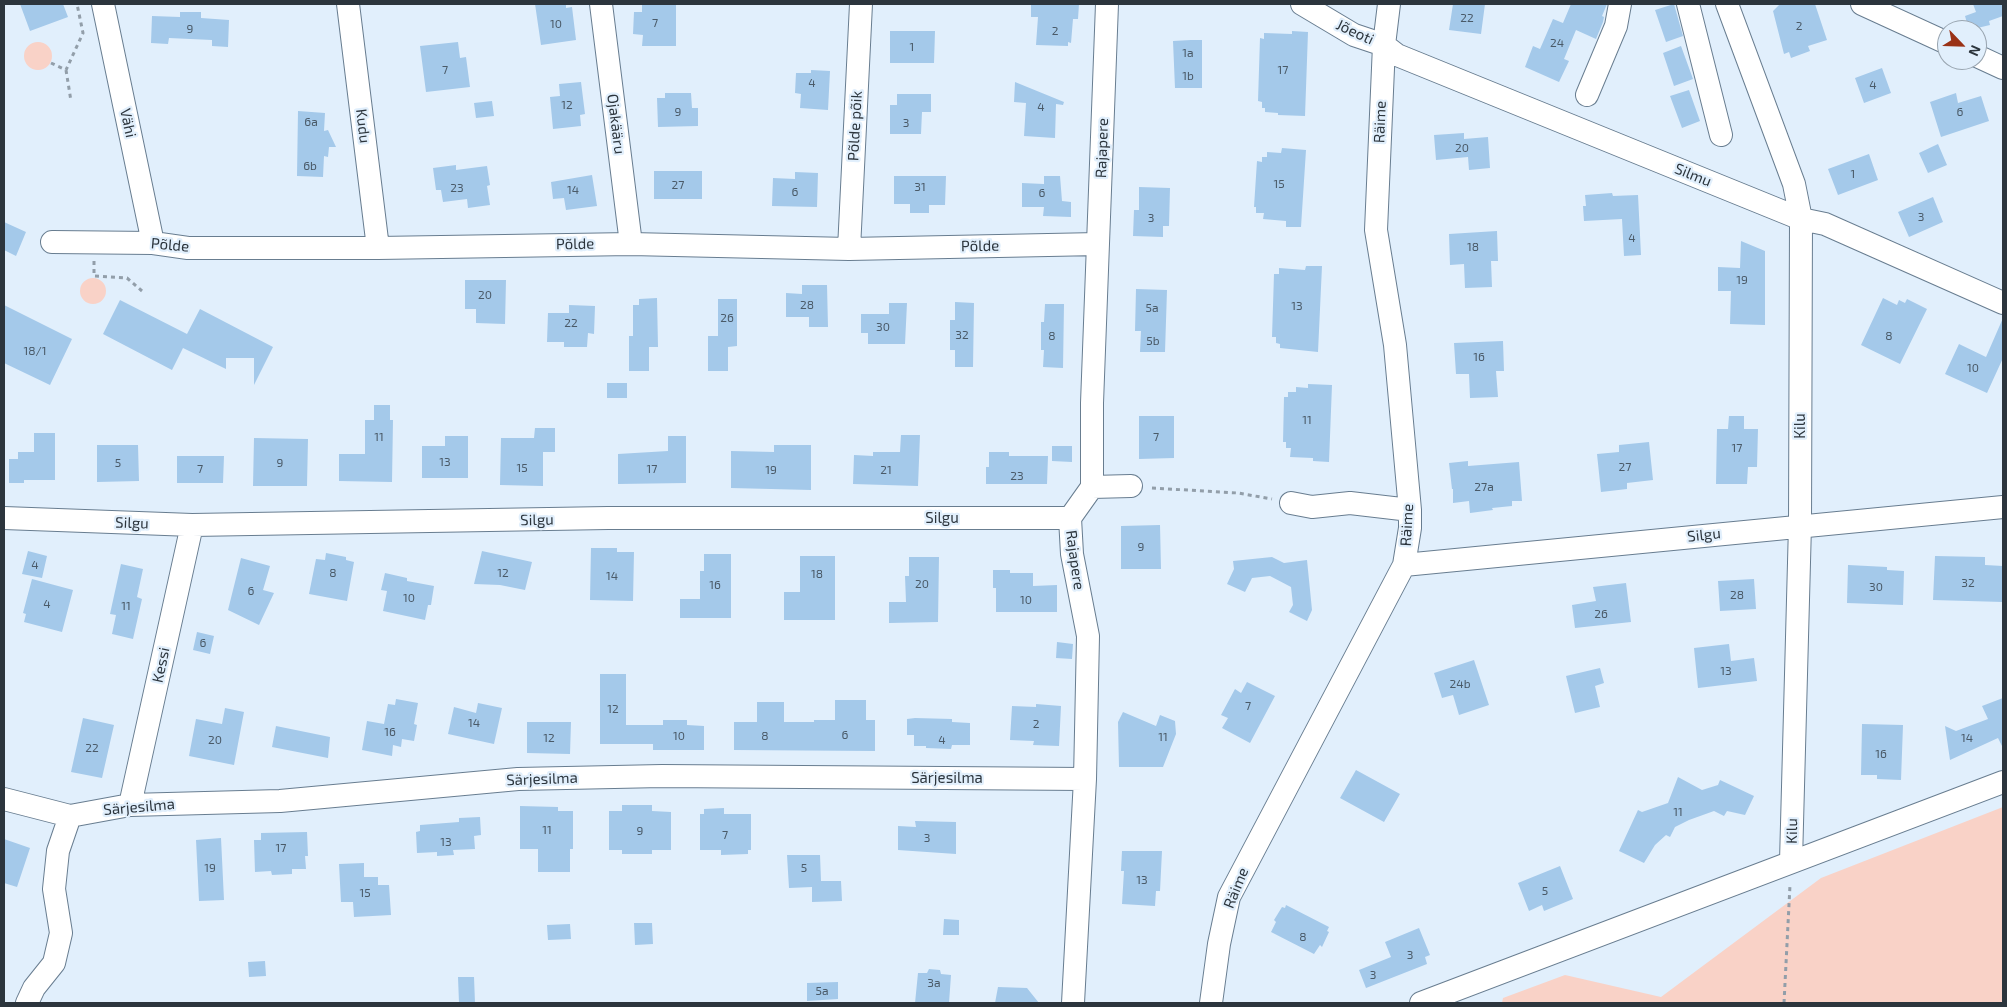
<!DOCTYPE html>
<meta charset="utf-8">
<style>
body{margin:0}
#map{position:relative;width:2007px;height:1007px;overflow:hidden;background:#e1effc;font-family:"Exo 2",sans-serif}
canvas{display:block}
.frame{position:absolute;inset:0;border:5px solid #2c353d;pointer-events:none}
.north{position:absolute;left:1937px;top:20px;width:50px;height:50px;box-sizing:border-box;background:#e1effc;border:1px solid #99a5b0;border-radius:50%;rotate:114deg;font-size:14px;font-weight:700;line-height:20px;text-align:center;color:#2c353d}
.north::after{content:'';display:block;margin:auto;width:18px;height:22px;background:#9a3216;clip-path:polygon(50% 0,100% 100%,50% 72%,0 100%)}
</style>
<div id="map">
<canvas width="2007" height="1007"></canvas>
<div class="frame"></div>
<div class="north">N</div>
</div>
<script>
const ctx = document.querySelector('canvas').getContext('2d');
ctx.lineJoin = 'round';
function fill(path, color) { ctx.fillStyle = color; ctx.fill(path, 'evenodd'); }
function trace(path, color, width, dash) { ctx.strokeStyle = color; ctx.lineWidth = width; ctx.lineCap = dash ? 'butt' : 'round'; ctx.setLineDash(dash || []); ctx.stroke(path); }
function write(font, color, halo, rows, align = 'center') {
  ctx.font = font + ' "Exo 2",sans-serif'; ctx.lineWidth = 4.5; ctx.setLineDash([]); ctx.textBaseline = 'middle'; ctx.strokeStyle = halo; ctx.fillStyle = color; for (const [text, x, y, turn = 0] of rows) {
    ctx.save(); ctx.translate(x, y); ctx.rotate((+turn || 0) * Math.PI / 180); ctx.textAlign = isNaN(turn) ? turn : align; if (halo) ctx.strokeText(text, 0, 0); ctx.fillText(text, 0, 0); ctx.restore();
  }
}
const green = new Path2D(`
 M24 56a14 14 0 1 1 28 0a14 14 0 1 1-28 0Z
 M80 291a13 13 0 1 1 26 0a13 13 0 1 1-26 0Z
 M2003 807V1003H1502L1503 998 1565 975 1661 997 1821 878Z`);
const building = new Path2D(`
 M20 4H63L68 17 30 31Z
 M535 4H566V8L572 7 576 40 541 45Z
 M642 4H676V46H642L643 35 633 34 634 12H642Z
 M1031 4H1079L1078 19H1073L1071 43 1068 42V46L1036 45 1038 17H1031Z
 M1453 4H1485L1481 34 1449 30Z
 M1571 4H1607L1602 16 1604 17 1603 22 1596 39 1576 30 1564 59 1569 61 1559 82 1525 67 1533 46 1540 49 1553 19 1563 23Z
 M1674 4 1683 36 1666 42 1655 10Z
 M1780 4H1815L1827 40 1808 46 1810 51 1791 58 1789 52 1784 54 1773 11Z
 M1973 4H2003V16L1989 21 1990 25 1969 30 1965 16 1976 12Z
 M180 12H201V18L229 20 228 47 212 46V40L169 38 168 44 151 43 152 16 180 17Z
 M890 31H935L934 63H890Z
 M1292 31 1308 32 1305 116 1278 115V113L1265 112V108H1262V102L1258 101 1260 38 1264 39V33L1292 34Z
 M1191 40H1202V88H1175L1173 41Z
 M458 42 460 58 466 57 470 87 426 92 420 46Z
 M1681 46 1693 79 1674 86 1663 53Z
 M1882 68 1891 93 1864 103 1855 78Z
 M811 70 830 71 828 110 800 108 801 94 795 93 796 73H811Z
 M581 82 585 114 580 115 581 126 553 129 550 97 560 96 559 84Z
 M1015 82 1064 102 1063 105 1056 104 1055 138 1024 136 1026 103 1014 102Z
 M1689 90 1700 121 1682 128 1670 96Z
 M665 93H691L692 108H698V126L658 127 657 98H665Z
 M1956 93 1958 103 1981 96 1989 121 1941 137 1930 102Z
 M897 94H931V112H922L921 134H890V105H897Z
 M492 101 494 116 476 118 474 103Z
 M298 111 325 113 324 131 328 130 336 147H329L328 157 324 156 323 177 297 176Z
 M1464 133V139L1488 137 1490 168 1469 170 1468 157 1436 160 1434 135Z
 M1938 144 1947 165 1928 173 1919 153Z
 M1282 148 1306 150 1301 227H1286V221L1263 219 1264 213H1256V207H1254L1257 161 1262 162V157H1267V152L1281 153Z
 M1869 154 1878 180 1838 195 1828 169Z
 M456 165V170L487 166 490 185 487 186 490 205 468 208 467 199 443 202 441 190H436L433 168Z
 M654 171H702V199H654Z
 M795 172 818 173 817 207 772 206 773 178 795 179Z
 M592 175 597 206 566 210 564 198 553 199 551 182Z
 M894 176H946L945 205H929V213H910V204H894Z
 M1044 176H1060L1062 201 1071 202V217L1043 216 1044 207H1022V183L1044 184Z
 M1139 187 1170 188 1169 226H1163V237L1133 236 1134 210H1139Z
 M1612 193 1613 196 1638 195 1641 255 1624 256 1622 219 1584 221 1583 206H1586L1585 195Z
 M1933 197 1943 222 1909 237 1898 212Z
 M4 222 26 232 16 256 4 250Z
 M1497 231 1498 261H1491L1492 287 1465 288 1464 264 1450 265 1449 234Z
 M1741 241 1765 251V325L1730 324 1731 291H1718V267L1740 268Z
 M1306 266H1322L1318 352 1280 348V344L1276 343V337H1272L1274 274H1279V268L1305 270Z
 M465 280H506L505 324 476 323V309H465Z
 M802 285H827L828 327H809V317H786V293L802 294Z
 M1136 289 1167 290 1165 352H1140L1141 331H1135Z
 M657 298 658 347H649V371H629V336H633V305H639V299Z
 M1883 298 1897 305 1899 300 1905 303 1907 299 1927 309 1900 364 1861 345Z
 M718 299H737V346L728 347V371H708V336H718Z
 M120 300 187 334 200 309 273 347 254 385V358H226V369L183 348 172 370 103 334Z
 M955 302 974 303 973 367H955V350H950V320H955Z
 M889 303H907L905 344H868V333H861V314H889Z
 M1045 304H1064L1063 368 1043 367 1044 350H1041V322H1044Z
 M4 305 72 339 50 385 4 363Z
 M569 305 595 306 594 334 588 333 587 347H564V342H547L548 313H569Z
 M2003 318V358L1987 393 1945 374 1959 344 1986 357Z
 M1503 341 1504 371H1496L1498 397 1470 398 1469 374H1456L1454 343Z
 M607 383H627V398H607Z
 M1308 384 1332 385 1329 462 1313 461V458L1290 457 1291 448H1286V442H1283L1284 397H1288V392H1296V387L1308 388Z
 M374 405H390V420H393L392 482 339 481V454H365V420H374Z
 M1139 416H1174V458L1139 459Z
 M1729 416H1744V429H1758L1757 467H1748L1747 484H1716L1717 429H1728Z
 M535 428H555V452H543V486L500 485 501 438H534Z
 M34 433H55V480H24V483H9V459H18V452H34Z
 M901 435H920L918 486 853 484 854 455 873 456V452H900Z
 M445 436H468V478H422V446H445Z
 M668 436H686V483L618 484V454L668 451Z
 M254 438 308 439 307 486H253Z
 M1649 442 1653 480 1627 483V489L1601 492 1597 454 1619 452V445Z
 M97 445H138L139 481 97 482Z
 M774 445H811V490L731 488V451L774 452Z
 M1052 446H1072V462L1052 461Z
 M989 452H1009V456H1048L1047 484H986V467H989Z
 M177 456H224L223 483H177Z
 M1468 461V466L1519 462 1522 501H1512V506L1492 508 1493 510 1470 513 1469 501 1453 503V489H1452L1449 463Z
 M1160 525 1161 569H1121V526Z
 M591 548H617V552H634L633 601 590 600Z
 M28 551 47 556 42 578 22 574Z
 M482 551 532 562 525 590 500 585 474 584Z
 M326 553 346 557V560L354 562 347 601 309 594 316 559 325 560Z
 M704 554H731V618H680V599H700V571H704Z
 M800 556H835V620H784V592H800Z
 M1935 556 1985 557V565L2003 566V602L1933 600Z
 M909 557H939L938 622 889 623V602H906L905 576H909Z
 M1272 557 1284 563 1307 560 1312 610 1307 621 1289 612 1293 605 1291 587 1270 576 1252 578 1245 592 1227 584 1234 569 1233 561Z
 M241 558 270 566 263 590 274 593 259 625 228 610Z
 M121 564 143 569 137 597 142 599 133 639 112 634 116 615 110 614Z
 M1848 565 1887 567V570L1904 571 1903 605 1847 603Z
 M993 570H1010V573H1033V586L1057 585V612H996V588H993Z
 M385 573 407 578V581L434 586 431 605H428L425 620 383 611 387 591 381 590Z
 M32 579 73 590 62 632 24 622 26 614 23 613Z
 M1754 579 1756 609 1720 611 1718 581Z
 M1626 583 1631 622 1575 628 1572 605 1596 601 1593 587Z
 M197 632 214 636 210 654 193 650Z
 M1057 642 1073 644 1072 659 1056 658Z
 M1729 644 1731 661 1754 658 1757 681 1698 688 1694 648Z
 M1474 660 1489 705 1459 715 1453 695 1442 698 1434 673Z
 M1600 668 1604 683 1595 686 1600 707 1575 713 1566 676Z
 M600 674H626V725H663V720H687V725L704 726V750H653V744H600Z
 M1247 682 1275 696 1250 743 1222 728 1228 718 1221 715 1235 689 1241 693Z
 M2003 698V748L1998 738 1950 760 1945 726 1956 731 1988 719 1982 706Z
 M396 699 418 703 414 724 417 725 414 741 402 739 401 747 393 745 392 756 362 750 367 721 384 724 388 704 395 705Z
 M835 700H866V720H875V751L734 750V722H757V702H784V722H814V720H835Z
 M478 703 502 708 494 744 448 734 454 707 476 713Z
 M1036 704 1061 706 1059 746 1033 745 1034 741 1010 740 1012 706 1036 707Z
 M225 708 244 712 234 765 189 756 196 719 222 724Z
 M1123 712 1156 726 1160 715 1175 721 1176 734 1163 767H1119L1118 722Z
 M83 718 114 725 102 778 71 772Z
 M915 718 952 719V722L970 723V745H952L951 749 926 748V746H914V735H907V719Z
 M527 722H571L570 754 527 753Z
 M1862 724 1903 725 1901 780 1877 779V775H1861Z
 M276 726 330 737 328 758 272 747Z
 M1356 770 1400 794 1384 822 1340 798Z
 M1678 777 1702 790 1718 785 1720 780 1754 796 1745 815 1727 811 1724 816 1714 811 1689 820 1675 827 1670 837 1666 835 1655 845 1644 863 1619 851 1638 810 1642 812 1668 803Z
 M622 805H652V811L671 812V850H652V854H622V850H609V811H622Z
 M520 806 558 807V811H573V849H570V872H538V849H520Z
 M724 808V814H751V850H748V854L721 855V850H700V814H704V809Z
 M480 817 481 835 474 836 475 849 453 850 454 855 437 856V852L417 853 416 832 420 831V825L459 822V818Z
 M915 821 956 822V854L898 850V826L916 827Z
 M307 832 308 856H305L306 869H292V874L272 875 271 871 255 872 254 840H261V833Z
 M221 838 224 900 199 901 196 840Z
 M4 839 30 848 17 887 4 883Z
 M1122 851H1162L1160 891H1156L1155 906 1122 904 1124 871H1121Z
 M787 855H820L821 881H841L842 901 812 902V887L789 888Z
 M364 863V877H378V885H389L391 915 354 917 353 902H341L339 864Z
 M1560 866 1573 899 1544 911 1542 905 1529 911 1518 883Z
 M1286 905 1329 927 1327 931 1329 932 1322 947 1320 945 1314 954 1271 932 1276 922 1274 920 1282 907 1285 908Z
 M944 919 959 920V935H943Z
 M634 923H652L653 944 635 945Z
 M570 924 571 939 548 940 547 925Z
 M1419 928 1430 955 1425 957 1427 964 1366 988 1359 970 1391 957 1385 942Z
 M265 961 266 976 249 977 248 962Z
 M929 969 940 970 941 974 951 975 949 1003H915L918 973H927Z
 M458 977H474L475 1003H459Z
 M838 982V999L807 1001V983Z
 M998 987 1027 988 1039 1003H995Z`);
const path = new Path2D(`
 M51 63 66 70 83 33 77 4
 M66 70 71 101
 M94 261V276L127 278 142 291
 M1152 488 1238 493 1272 499
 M1784 1003 1790 885`);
const minor = new Path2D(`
 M103 4 153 243
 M348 4 378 248
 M601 4 631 244
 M1302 4 1354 35 1384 45 1397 55 1801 219 1825 224 2003 303
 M1688 4 1721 135
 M1727 4 1794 184 1801 219 1800 525 1791 861
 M1862 4 1947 43
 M1977 56 2003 68
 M1587 95 1616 26 1620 4
 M52 242 153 243 188 248H378L631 244 849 249 1098 244
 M849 249 861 4
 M1092 487 1131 486
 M1291 503 1312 507 1350 503 1410 510
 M4 518 192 525 608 518H1070
 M1404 565 2003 507
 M4 799 70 816 130 805 280 801 518 779 662 776 1085 779
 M130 805 192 525
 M27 1003 34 988 54 963 61 933 54 889 58 851 70 816
 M1073 1003 1085 779 1088 636 1072 554 1070 518 1092 487V403L1107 4
 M1211 1003 1219 944 1229 897 1404 565 1410 528V510L1395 345 1376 230 1384 45 1389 4
 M1421 1003 2003 782`);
const numberNames = [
 ["22",1467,18],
 ["7",655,23],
 ["10",556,24],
 ["2",1799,26],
 ["9",190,29],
 ["2",1055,31],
 ["24",1557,43],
 ["1",912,47],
 ["1a",1188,53],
 ["7",445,70],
 ["17",1283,70],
 ["1b",1188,76],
 ["4",812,83],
 ["4",1873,85],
 ["12",567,105],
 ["4",1041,107],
 ["9",678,112],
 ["6",1960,112],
 ["6a",311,122],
 ["3",906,123],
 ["20",1462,148],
 ["6b",310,166],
 ["1",1853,174],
 ["15",1279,184],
 ["27",678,185],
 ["31",920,187],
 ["23",457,188],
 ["14",573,190],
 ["6",795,192],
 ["6",1042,193],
 ["3",1921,217],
 ["3",1151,218],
 ["4",1632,238],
 ["18",1473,247],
 ["19",1742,280],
 ["20",485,295],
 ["28",807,305],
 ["13",1297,306],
 ["5a",1152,308],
 ["26",727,318],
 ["22",571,323],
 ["30",883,327],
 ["32",962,335],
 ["8",1052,336],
 ["8",1889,336],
 ["5b",1153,341],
 ["18/1",35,351],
 ["16",1479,357],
 ["10",1973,368],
 ["11",1307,420],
 ["11",379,437],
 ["7",1156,437],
 ["17",1737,448],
 ["13",445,462],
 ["5",118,463],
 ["9",280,463],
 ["27",1625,467],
 ["15",522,468],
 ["7",200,469],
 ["17",652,469],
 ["19",771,470],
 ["21",886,470],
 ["23",1017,476],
 ["27a",1484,487],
 ["9",1141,547],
 ["4",35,565],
 ["8",333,573],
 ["12",503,573],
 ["18",817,574],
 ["14",612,576],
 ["32",1968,583],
 ["20",922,584],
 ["16",715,585],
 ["30",1876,587],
 ["6",251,591],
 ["28",1737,595],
 ["10",409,598],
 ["10",1026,600],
 ["4",47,604],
 ["11",126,606],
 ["26",1601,614],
 ["6",203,643],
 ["13",1726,671],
 ["24b",1460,684],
 ["7",1248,706],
 ["12",613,709],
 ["14",474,723],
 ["2",1036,724],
 ["16",390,732],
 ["6",845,735],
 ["10",679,736],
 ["8",765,736],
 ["11",1163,737],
 ["12",549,738],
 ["14",1967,738],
 ["20",215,740],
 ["4",942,740],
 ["22",92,748],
 ["16",1881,754],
 ["11",1678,812],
 ["11",547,830],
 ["9",640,831],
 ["7",725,835],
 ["3",927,838],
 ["13",446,842],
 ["17",281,848],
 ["19",210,868],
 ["5",804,868],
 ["13",1142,880],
 ["5",1545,891],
 ["15",365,893],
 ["8",1303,937],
 ["3",1410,955],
 ["3",1373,975],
 ["3a",934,983],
 ["5a",822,991]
];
const streetNames = [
 ["Jõeoti",1355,32,25],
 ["Räime",1380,122,-88],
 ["Vähi",128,123,78],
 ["Ojakääru",616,124,83],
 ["Kudu",363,126,83],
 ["Põlde põik",855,126,-87],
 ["Rajapere",1102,148,-88],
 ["Silmu",1693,175,22],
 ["Põlde",575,244,-1],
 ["Põlde",170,245,5],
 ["Põlde",980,246,-1],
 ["Kilu",1800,426,-90],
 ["Silgu",942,518],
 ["Silgu",537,520,-1],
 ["Silgu",132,523,2],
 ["Räime",1407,525,-87],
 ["Silgu",1704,535,-6],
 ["Rajapere",1075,560,82],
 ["Kessi",161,665,-78],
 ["Särjesilma",947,778],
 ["Särjesilma",542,779,-2],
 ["Särjesilma",139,807,-5],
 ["Kilu",1792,831,-89],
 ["Räime",1236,888,-68]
];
fill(green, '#f9d2c7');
fill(building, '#a4c9ea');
trace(minor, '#687d90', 24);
trace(path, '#929ea9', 3, [4, 4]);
trace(minor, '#fff', 22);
write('12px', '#4a5a68', null, numberNames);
write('15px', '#2c353d', '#e1effc', streetNames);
</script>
